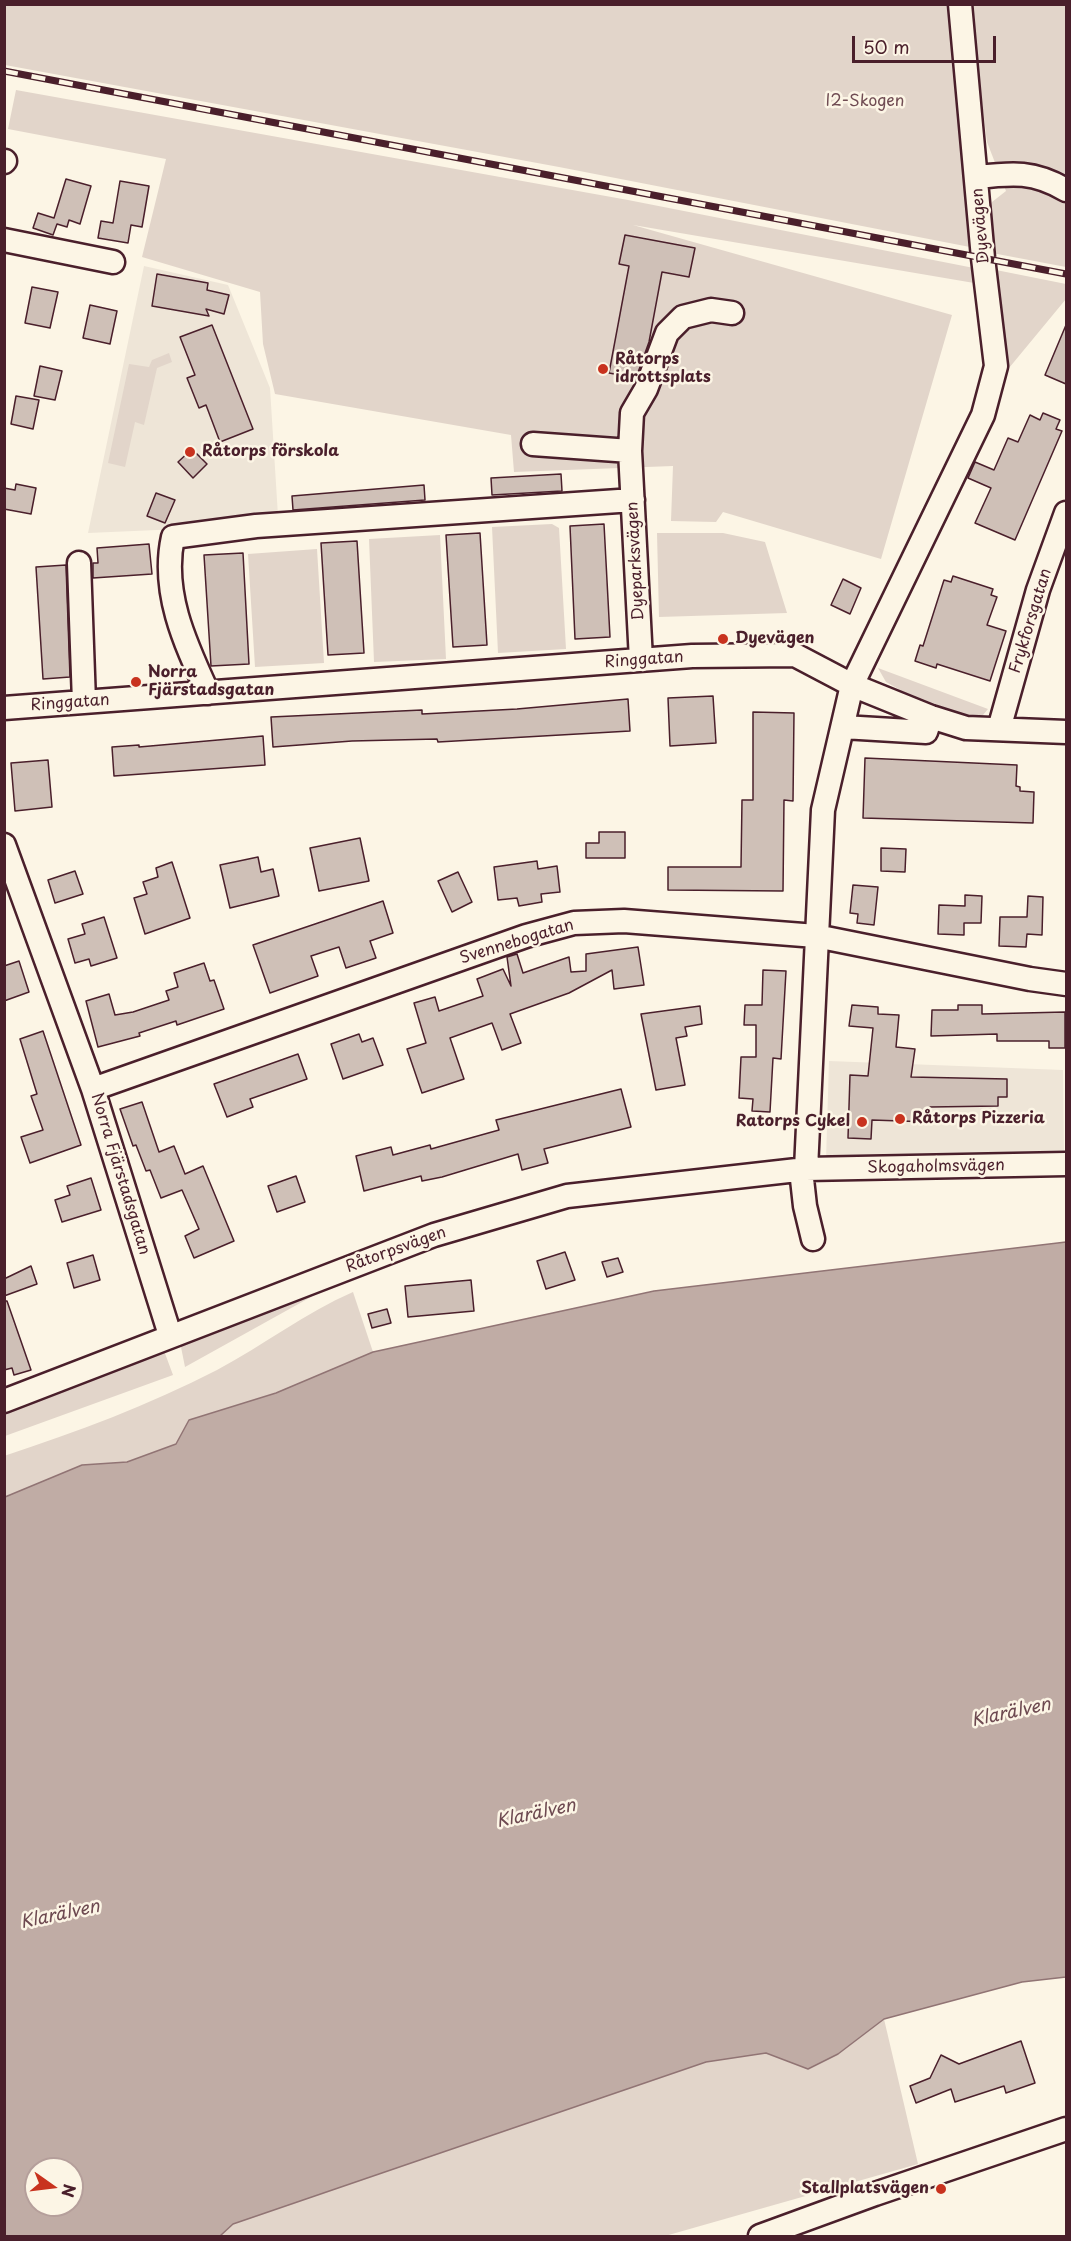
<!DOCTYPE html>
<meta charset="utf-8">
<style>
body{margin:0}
#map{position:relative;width:1071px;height:2241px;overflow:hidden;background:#fcf5e5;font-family:"Playpen Sans",sans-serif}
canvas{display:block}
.frame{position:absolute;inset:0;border:6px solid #4a1f2b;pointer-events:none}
.north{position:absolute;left:24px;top:2157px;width:60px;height:60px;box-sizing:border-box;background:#fcf5e5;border:2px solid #b59f9b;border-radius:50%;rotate:104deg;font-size:16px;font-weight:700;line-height:24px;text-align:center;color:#4a1f2b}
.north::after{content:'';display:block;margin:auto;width:21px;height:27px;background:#c8321e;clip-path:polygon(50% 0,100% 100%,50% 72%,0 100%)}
.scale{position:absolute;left:852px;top:36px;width:144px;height:27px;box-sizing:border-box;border:3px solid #4a1f2b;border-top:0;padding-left:8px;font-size:18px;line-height:21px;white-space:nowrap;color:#4a1f2b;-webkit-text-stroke:4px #fcf5e5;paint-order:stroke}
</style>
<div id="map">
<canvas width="1071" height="2241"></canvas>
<div class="frame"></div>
<div class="north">N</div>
<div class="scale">50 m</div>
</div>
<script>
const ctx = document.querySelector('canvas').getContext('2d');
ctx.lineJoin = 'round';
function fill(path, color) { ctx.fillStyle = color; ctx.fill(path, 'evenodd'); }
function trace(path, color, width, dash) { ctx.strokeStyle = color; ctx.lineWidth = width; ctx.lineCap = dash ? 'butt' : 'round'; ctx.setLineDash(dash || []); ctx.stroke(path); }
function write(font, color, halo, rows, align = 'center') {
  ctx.font = font + ' "Playpen Sans",sans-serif'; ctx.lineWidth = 5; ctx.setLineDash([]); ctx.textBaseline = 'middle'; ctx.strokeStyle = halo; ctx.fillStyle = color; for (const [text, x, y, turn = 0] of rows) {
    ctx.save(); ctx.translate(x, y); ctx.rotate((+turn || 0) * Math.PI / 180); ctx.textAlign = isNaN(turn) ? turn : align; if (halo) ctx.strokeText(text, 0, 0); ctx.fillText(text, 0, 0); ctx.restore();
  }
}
const built = new Path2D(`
 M144 266 228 285 270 388 278 516 180 529 88 533Z
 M829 1061 1063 1070 1064 1153 826 1160Z`);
const green = new Path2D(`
 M4 5H952L975 248 559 167 5 65Z
 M970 5H1066V267L992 253 989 219 992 202 1006 191 987 142Z
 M16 90 628 200 979 269 980 284 633 225 952 315 881 559 723 512 716 522 671 521 673 466 514 472 511 435 275 394 263 344 260 292 142 257 166 159 8 129Z
 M996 270 1066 284V299L1009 368Z
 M169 353 172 362 157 368 144 425 135 422 125 467 108 463 129 364 149 367 152 360Z
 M552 524 559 528 566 649 498 653 492 527Z
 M657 533H723L765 542 787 613 659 617Z
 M440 535 446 659 374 662 369 539Z
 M317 549 324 663 255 667 248 554Z
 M878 668 988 709 983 715 965 716 902 691 886 682Z
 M329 1287 185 1367 180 1342Z
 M353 1292 373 1352 276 1393 189 1420 176 1444 127 1462 82 1465 5 1497 4 1456C77 1432 149 1405 217 1370 264 1345 305 1313 353 1292Z
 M163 1348 173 1375 5 1436V1411Z
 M884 2019 918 2164 665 2236H220L233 2224 706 2062 766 2053 809 2069 838 2054Z`);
const water = new Path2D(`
 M1066 1242V1977L1022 1982 884 2019 838 2054 808 2069 766 2053 706 2062 233 2224 220 2236H5V1497L82 1465 127 1462 176 1444 189 1420 276 1393 373 1352 654 1291ZM36 2169H72V2205H36Z`);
const building = new Path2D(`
 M66 179 91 186 80 224 69 220 67 227 57 224 53 235 33 228 38 213 54 218Z
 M120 181 149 186 142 227 131 225 128 243 98 238 101 221 113 223Z
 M625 235 695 248 689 277 662 272 649 342 636 378 609 373 629 266 619 264Z
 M157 274 208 283 207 290 229 295 224 314 206 309 209 316 152 306Z
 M32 287 58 292 50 328 25 323Z
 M90 305 117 311 110 344 83 338Z
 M212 325 253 429 220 442 206 405 199 408 187 378 195 375 180 337Z
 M1066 325V384L1045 375Z
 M40 366 62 371 55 400 34 396Z
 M16 396 39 400 33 429 11 424Z
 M1043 413 1060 420 1056 429 1062 431 1015 540 975 523 991 488 968 478 975 462 994 470 1008 438 1018 442 1030 415 1040 420Z
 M192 449 207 464 193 478 178 462Z
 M561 474 562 491 492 495 491 478Z
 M16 484 36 488 31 514 4 509V488L15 490Z
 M424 485 425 500 293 510 292 496Z
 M156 493 175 500 165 523 147 516Z
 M604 524 610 637 575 639 570 526Z
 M480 533 487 645 453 647 446 535Z
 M357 541 364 653 328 655 321 543Z
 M149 544 152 574 93 578V563H98L97 548Z
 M243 553 249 664 211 666 204 555Z
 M66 565 70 677 43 679 36 567Z
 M953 576 993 589 991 595 997 597 987 625 1006 631 990 681 937 664 936 668 915 661 920 645 923 646 944 580 951 582Z
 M843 579 861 588 850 614 831 605Z
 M713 696 716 743 670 746 668 698Z
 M628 699 630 731 438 742 437 739 352 741 273 747 271 717 422 710V714L517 709Z
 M753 712 794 713 793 801 784 800 783 891 668 890V867H741L742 800H753Z
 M263 736 265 765 114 776 112 747 139 745V747Z
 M865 758 1017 765 1016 786 1020 787V791L1034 792 1033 823 863 818Z
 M48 760 52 807 15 811 11 763Z
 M599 832H625V858H586V843H599Z
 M360 838 369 881 319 891 310 848Z
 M881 848 906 849 905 872 881 871Z
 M258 857 261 872 273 869 279 896 230 908 220 865Z
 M537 861 538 869 557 866 560 892 541 894 542 902 519 906 517 898 498 900 494 867Z
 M172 862 190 918 145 934 134 898 147 894 143 882 158 877 156 868Z
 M75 871 83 894 55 903 48 880Z
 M458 872 472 902 452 912 438 881Z
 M853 885 878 887 874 925 857 923 858 914 850 913Z
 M965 895 982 896 981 923H964V935L938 934 939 905 965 906Z
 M1028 896 1043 897 1042 935 1027 934 1026 947 999 946 1000 917H1027Z
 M383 901 393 933 370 941 376 958 346 968 339 947 311 956 318 976 270 993 253 945Z
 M104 917 117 958 91 966 89 959 75 963 68 939 85 934 82 924Z
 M638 947 644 985 614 989 612 970 569 993 510 1014 521 1043 502 1050 492 1023 450 1038 464 1079 422 1093 407 1049 426 1043 414 1003 435 997 439 1011 483 996 477 979 503 969 511 986 507 957 517 954 523 973 569 957 571 972 586 971V954Z
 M19 961 29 992 4 1001V966Z
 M204 963 210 981 214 980 224 1009 177 1025 176 1021 139 1033 140 1036 98 1047 86 1001 109 994 115 1015 133 1012 169 1000 166 991 178 987 174 973Z
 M763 970 786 971 781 1059 773 1058 770 1112 752 1111 753 1099 739 1098 741 1057H756V1025H744L745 1005H762Z
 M852 1005 878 1007V1014L899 1015 896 1047 915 1049 911 1077 1007 1079V1097H998V1106L930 1107V1122L872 1120 871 1139 848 1138 850 1075 868 1076 873 1028 849 1026Z
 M958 1005H982V1014L1065 1012V1048H1049V1041H997V1034L931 1036 932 1010H958Z
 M700 1006 702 1024 685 1027 687 1036 676 1038 685 1085 656 1090 641 1014Z
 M43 1031 81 1145 30 1163 21 1137 43 1130 31 1096 37 1094 20 1039Z
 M359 1034 362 1042 373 1038 383 1065 343 1079 331 1044Z
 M298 1054 307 1079 250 1099 253 1107 227 1117 214 1084Z
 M621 1089 631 1127 544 1149 548 1163 522 1170 518 1154 442 1177 422 1181 421 1176 364 1191 356 1156 391 1147 393 1155 430 1145 431 1149 499 1130 496 1120Z
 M142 1102 159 1152 174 1146 185 1174 203 1166 234 1241 194 1258 185 1236 199 1229 182 1190 161 1198 150 1170 146 1171 136 1145 133 1146 120 1109Z
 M296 1176 305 1202 277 1212 268 1186Z
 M91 1178 101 1210 62 1222 55 1200 70 1195 67 1186Z
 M565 1252 575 1280 546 1289 537 1261Z
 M93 1255 100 1280 74 1288 67 1263Z
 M618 1258 623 1272 607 1277 602 1262Z
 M31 1266 37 1284 4 1296V1279Z
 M471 1280 474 1311 408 1317 405 1286Z
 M4 1301H7L31 1370 14 1375 12 1368 4 1370Z
 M387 1309 391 1323 372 1328 368 1314Z
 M1021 2041 1035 2083 1006 2093 1004 2086 955 2102 951 2089 916 2103 910 2086 930 2078 941 2055 959 2064Z`);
const minor = new Path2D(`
 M4 162 5 161
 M977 177C1013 173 1034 171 1066 190
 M4 240 113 262
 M533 444 630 451 641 660
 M630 451 632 413 646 389 667 333 683 317 711 310 732 313
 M79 563 84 702
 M208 693C185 643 161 592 173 537L256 526 633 500
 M4 708 692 656 795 655 852 685 931 717 966 728 1066 732
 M843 727 926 732 931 717
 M999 729 1038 590 1066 513
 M4 845 93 1089 170 1335
 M93 1089 526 936 574 923 624 921 816 936 1030 979 1066 984
 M806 1169 823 810 852 685 983 415 996 366 983 258 960 4
 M801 1170 805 1206 813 1239
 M4 1401 434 1235 567 1196 806 1169 1066 1164
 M760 2236 875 2194 1066 2129`);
const rail = new Path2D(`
 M4 71 1066 274`);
const markers = [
 [603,369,6,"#c8321e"],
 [190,452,6,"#c8321e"],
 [723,639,6,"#c8321e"],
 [136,682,6,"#c8321e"],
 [900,1119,6,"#c8321e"],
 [862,1122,6,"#c8321e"],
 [941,2189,6,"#c8321e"]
];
const parkNames = [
 ["I2-Skogen",865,102]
];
const streetNames = [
 ["Dyevägen",981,226,-95],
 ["Dyeparksvägen",636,561,-93],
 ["Frykforsgatan",1031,621,-73],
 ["Ringgatan",644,660,-4],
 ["Ringgatan",70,703,-4],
 ["Svennebogatan",517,942,-17],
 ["Skogaholmsvägen",936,1167,-1],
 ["Norra Fjärstadsgatan",120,1174,73],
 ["Råtorpsvägen",396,1250,-20]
];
const poiNames = [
 ["Råtorps",615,360],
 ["idrottsplats",615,378],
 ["Råtorps förskola",202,452],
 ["Dyevägen",735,639],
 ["Norra",148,673],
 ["Fjärstadsgatan",148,691],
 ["Råtorps Pizzeria",912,1119],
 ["Ratorps Cykel",850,1122,"right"],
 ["Stallplatsvägen",929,2189,"right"]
];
const waterNames = [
 ["Klarälven",1011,1713,-12],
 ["Klarälven",536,1814,-12],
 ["Klarälven",60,1915,-12]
];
fill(built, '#eee5d7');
fill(green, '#e2d5ca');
fill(water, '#c0aca5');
trace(water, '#917474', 1.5);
fill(building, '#cfc0b7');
trace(building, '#4a1f2b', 1.5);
trace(minor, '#4a1f2b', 27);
trace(minor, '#fcf5e5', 22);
trace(rail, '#4a1f2b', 7);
trace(rail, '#fcf5e5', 4.5, [14]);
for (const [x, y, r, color] of markers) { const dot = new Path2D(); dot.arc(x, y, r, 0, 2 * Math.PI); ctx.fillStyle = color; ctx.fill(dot); trace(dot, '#fcf5e5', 2); }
write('16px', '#704c53', '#fcf5e5', parkNames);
write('16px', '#4a1f2b', '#fcf5e5', streetNames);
write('bold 16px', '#4a1f2b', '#fcf5e5', poiNames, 'left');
write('italic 18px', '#6d4950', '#fcf5e5', waterNames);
</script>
